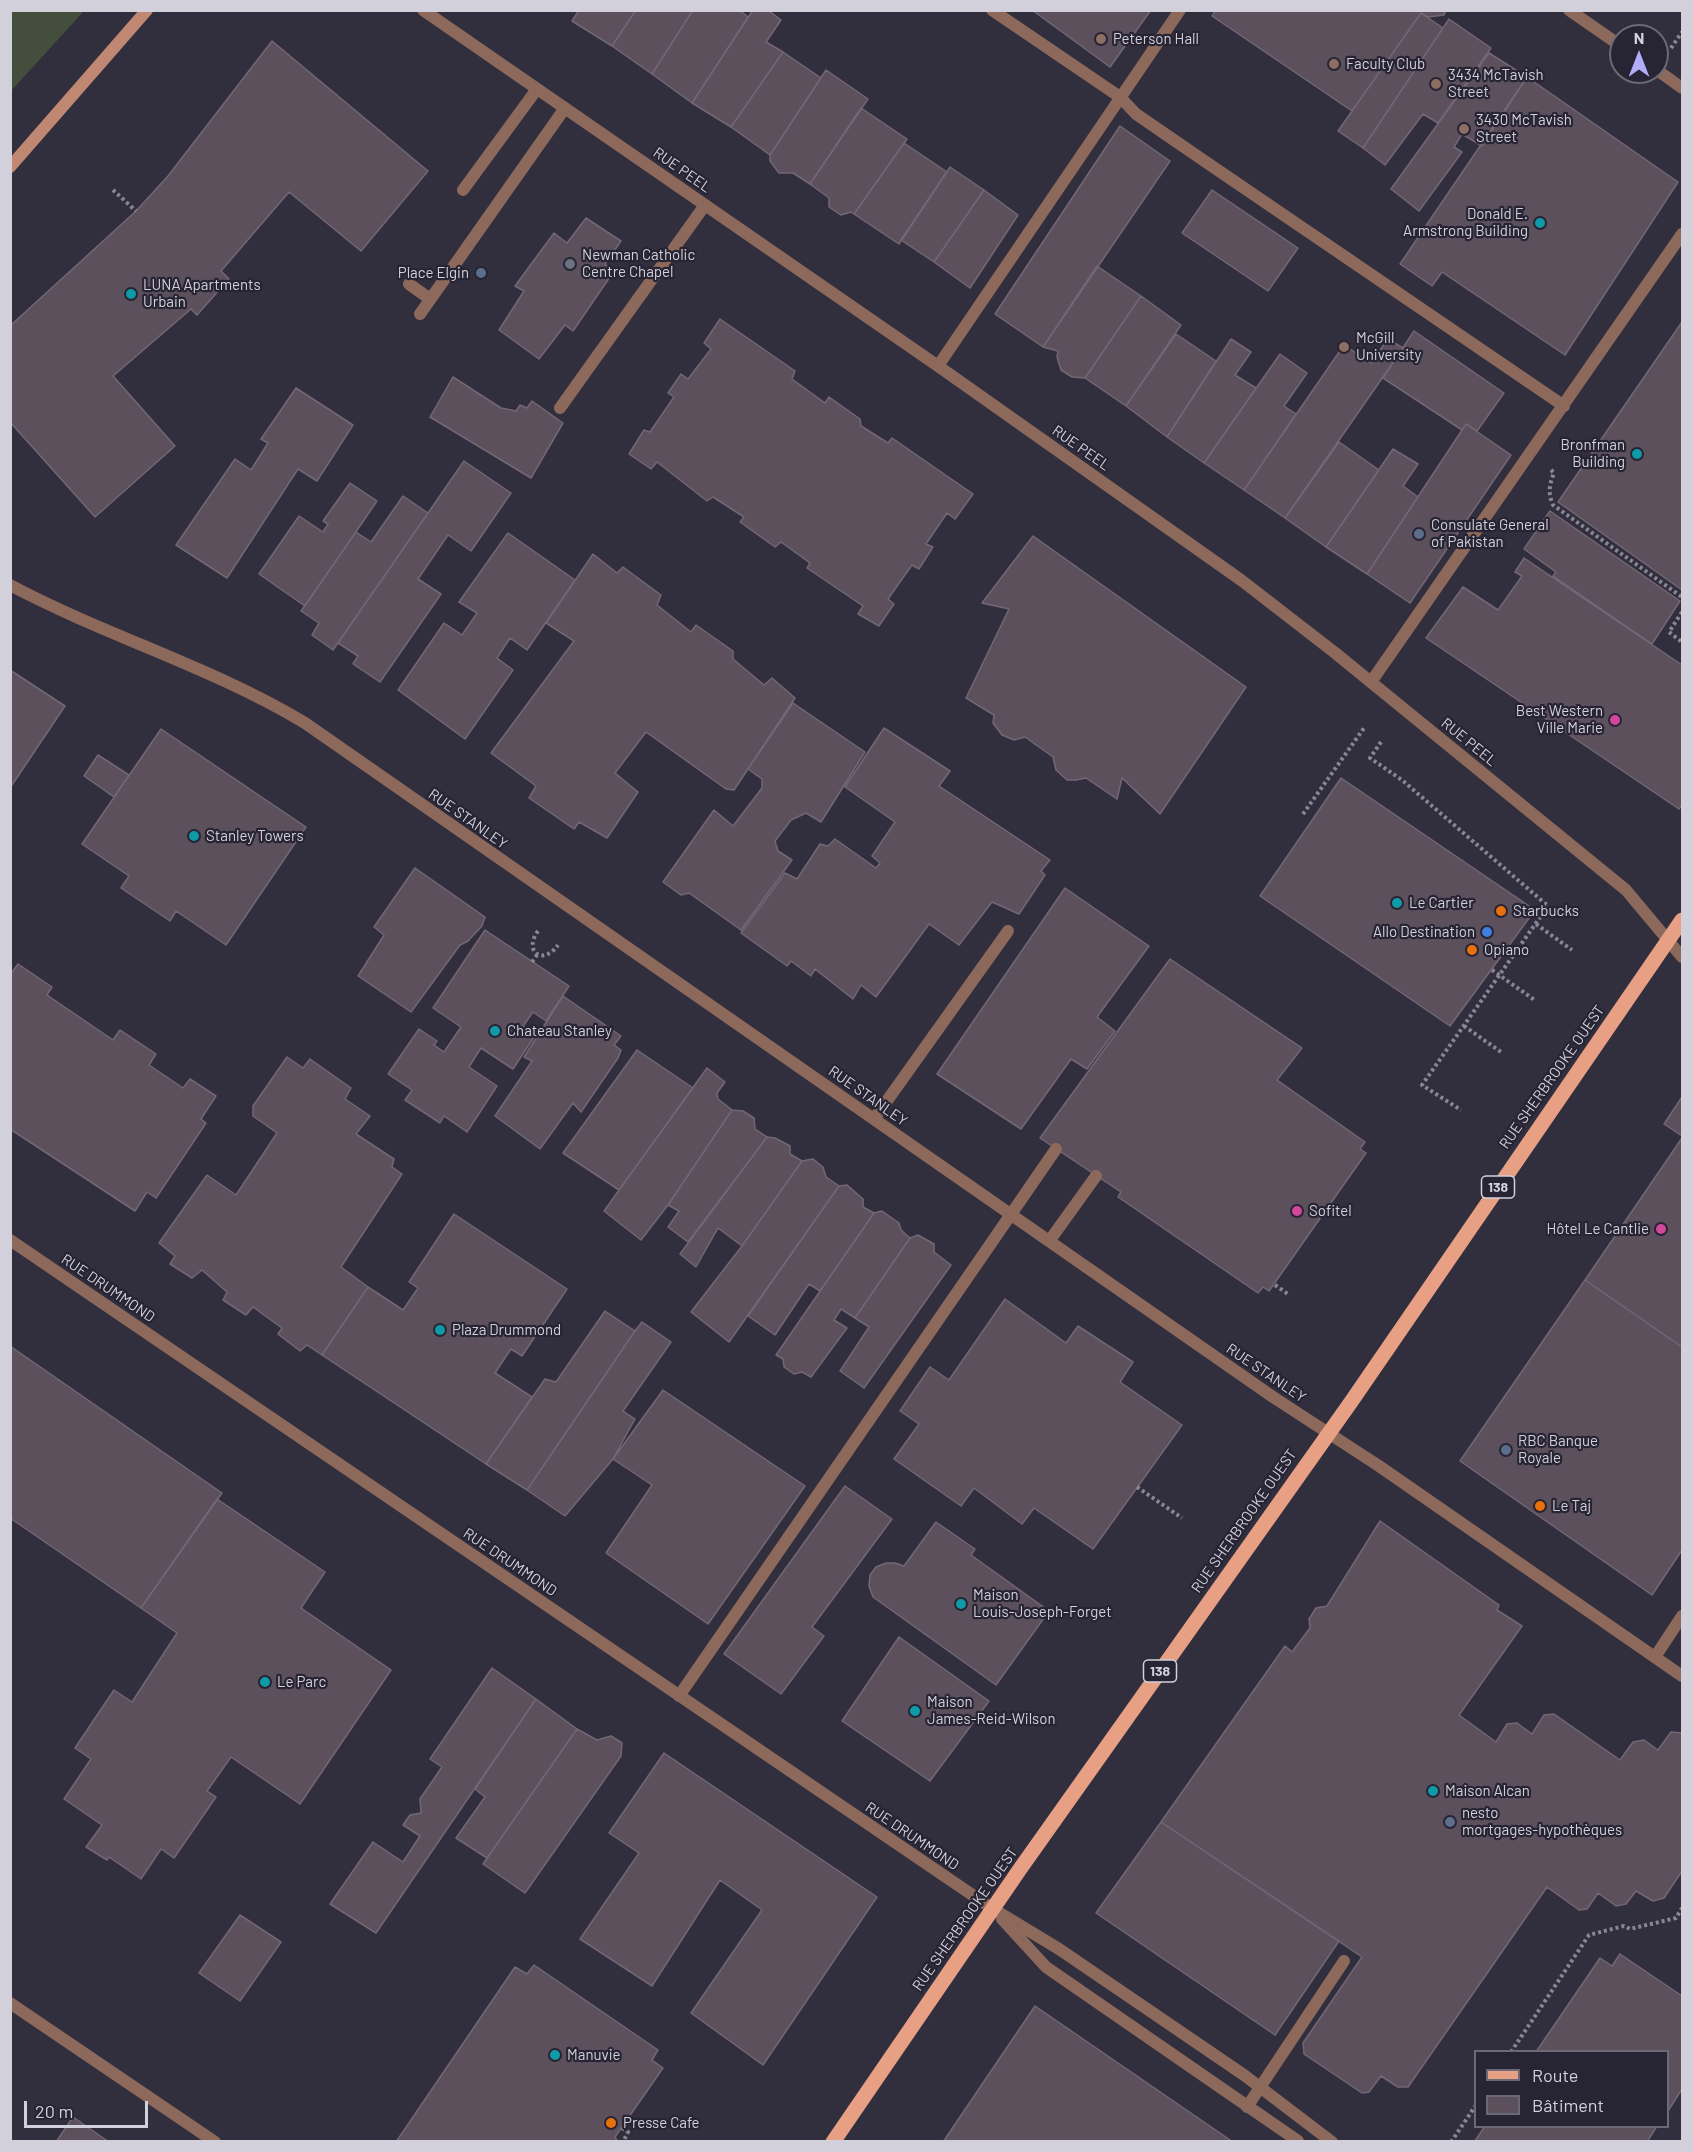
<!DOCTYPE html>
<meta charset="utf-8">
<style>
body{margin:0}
#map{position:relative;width:1693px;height:2152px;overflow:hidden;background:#312e3d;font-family:Barlow,sans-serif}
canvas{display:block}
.frame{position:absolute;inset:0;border:12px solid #d2d0da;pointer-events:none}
.legend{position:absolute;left:1474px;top:2050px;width:195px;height:78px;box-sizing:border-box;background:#272433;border:2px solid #6b6976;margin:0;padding:8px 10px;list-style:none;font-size:18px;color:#d2d0da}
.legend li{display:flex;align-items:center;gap:12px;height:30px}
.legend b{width:30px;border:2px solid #6b6976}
.north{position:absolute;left:1609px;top:24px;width:60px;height:60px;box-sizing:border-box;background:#272433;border:2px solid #6b6976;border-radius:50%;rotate:0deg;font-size:16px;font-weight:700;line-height:24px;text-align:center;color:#d2d0da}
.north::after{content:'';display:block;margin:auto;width:21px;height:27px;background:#b1adfa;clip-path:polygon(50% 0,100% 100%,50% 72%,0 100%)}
.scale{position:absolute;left:24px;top:2101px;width:124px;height:27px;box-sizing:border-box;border:3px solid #d2d0da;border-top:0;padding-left:8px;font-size:18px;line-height:21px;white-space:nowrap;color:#d2d0da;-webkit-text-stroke:4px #272433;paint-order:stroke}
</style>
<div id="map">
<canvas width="1693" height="2152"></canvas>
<div class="frame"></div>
<ul class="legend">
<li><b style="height:8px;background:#e8a084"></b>Route</li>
<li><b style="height:16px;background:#5d505d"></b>Bâtiment</li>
</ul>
<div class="north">N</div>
<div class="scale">20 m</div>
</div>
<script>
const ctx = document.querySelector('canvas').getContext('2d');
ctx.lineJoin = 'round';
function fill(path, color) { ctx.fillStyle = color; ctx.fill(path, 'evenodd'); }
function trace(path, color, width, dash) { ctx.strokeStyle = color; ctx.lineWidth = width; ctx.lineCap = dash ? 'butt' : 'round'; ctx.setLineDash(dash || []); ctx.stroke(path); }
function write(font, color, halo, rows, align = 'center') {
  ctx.font = font + ' Barlow,sans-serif'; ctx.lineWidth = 4.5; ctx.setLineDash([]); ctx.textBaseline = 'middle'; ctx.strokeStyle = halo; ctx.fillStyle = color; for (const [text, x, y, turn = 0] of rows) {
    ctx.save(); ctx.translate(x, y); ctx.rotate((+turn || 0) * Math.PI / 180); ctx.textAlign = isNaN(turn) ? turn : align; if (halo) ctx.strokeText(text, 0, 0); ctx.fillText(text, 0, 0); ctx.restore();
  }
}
const green = new Path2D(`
 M11 10 84 11 11 91 10 11Z`);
const building = new Path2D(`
 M579 10H636L612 46 572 21Z
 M636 10H693L652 74 612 46Z
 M693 10H739L748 17 692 103 652 74Z
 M753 10H768L781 20 766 42 783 52 731 127 692 103Z
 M1032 10H1151L1110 67Z
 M1216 10H1446L1444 15 1428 17 1421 13 1352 111 1212 16Z
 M1421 13 1443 28 1363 148 1338 131Z
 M1449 19 1491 48 1438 123 1423 114 1385 165 1363 148Z
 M272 41 428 171 361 251 289 192 221 271 229 279 197 315 191 309 113 376 175 446 95 517 10 422V326L136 211 168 176Z
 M783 52 821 78 770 155 731 127Z
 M1489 53 1527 77 1482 146 1462 134 1454 147 1462 152 1419 211 1391 189Z
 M826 70 868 99 810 184 793 173H779L770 161V155Z
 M1527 77 1678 182 1565 355 1442 272 1432 286 1400 264Z
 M861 108 907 139 854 214 851 212 841 215 829 207V198L810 184Z
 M1120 126 1170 161 1043 347 995 314Z
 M904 143 947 172 899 244 854 214Z
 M950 167 984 190 934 262 901 240Z
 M984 190 1018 215 970 288 934 262Z
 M1212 190 1298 248 1268 291 1182 233Z
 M586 218 621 241 605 264 614 271 573 331 565 325 539 359 499 330 524 291 515 286 554 233 567 243Z
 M1097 266 1141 296 1085 378 1072 377 1061 370 1057 357 1058 351 1043 347Z
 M1141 296 1181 325 1126 406 1085 378Z
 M720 319 795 371 792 379 825 403 829 397 860 419 861 426 888 443 892 438 973 494 955 519 947 513 926 544 933 547 919 569 912 565 888 599 894 604 879 626 858 614 863 606 807 568 810 563 781 542 775 547 740 522 744 517 713 497 707 501 657 462 651 469 629 454 644 430 650 432 674 397 668 393 681 374 688 379 711 349 704 343Z
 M1682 322V590L1558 502Z
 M1414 331 1504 393 1477 431 1466 424 1462 430 1383 378Z
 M1176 334 1216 361 1167 437 1126 406Z
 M1231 339 1251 352 1235 375 1256 388 1204 463 1167 437Z
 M1388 339 1403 348 1285 518 1244 490 1344 345 1371 363Z
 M1280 354 1307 373 1284 406 1296 414 1244 490 1204 463Z
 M453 377 501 408 516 411 520 405 527 408 532 401 563 423 531 478 430 417Z
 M296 388 353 425 317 481 298 469 227 578 176 545 235 459 251 470 268 443 261 439Z
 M1466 424 1511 455 1410 603 1367 574Z
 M1339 442 1379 470 1326 547 1285 518Z
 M1393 449 1418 464 1403 486 1418 497 1367 574 1326 547Z
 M464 461 511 493 471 551 448 535 418 579 441 594 380 682 353 664 358 656 338 643Z
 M350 483 377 501 305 606 259 574 299 516 323 532 328 524 323 521Z
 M403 496 428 513 333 650 312 635 319 623 301 611 356 532 371 542Z
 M1550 511 1680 601 1652 644 1553 576 1556 572 1524 549Z
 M508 533 575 580 527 650 510 638 497 658 513 670 465 739 398 690 444 623 462 635 477 613 459 602Z
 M1033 536 1246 687 1160 814 1122 778 1117 799 1086 778 1076 780H1067L1056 770 1053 757 1025 737 1014 740 1002 735 993 723 994 715 966 698 1009 609 982 603Z
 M593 554 617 573 623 567 661 595 657 605 691 632 696 625 733 651V659L764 685 772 678 795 698 734 790 726 789 646 732 615 773 638 792 607 838 579 822 574 829 529 798 536 786 491 753 574 641 546 623Z
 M1524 558 1682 665V805L1679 809 1426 638 1463 587 1498 610 1522 576 1515 572Z
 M10 670 65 706 10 788Z
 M793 703 865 752 821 822 806 813 791 820 775 841 778 851 792 860 741 930 689 893 681 895 663 882 714 810 733 826 762 788V779L748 769Z
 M884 728 950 771 939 786 1050 860 1041 871 1045 875 1019 914 992 902 959 945 929 924 876 997 861 985 853 999 815 969 811 976 791 961 787 966 741 933 785 873 797 879 820 844 828 846 835 839 876 868 880 863 872 856 895 822 845 787Z
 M161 729 306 827 226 945 176 911 170 921 121 888 129 876 82 844Z
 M98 755 129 775 114 797 84 776Z
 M1341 778 1535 910 1450 1026 1260 896Z
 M415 868 485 917 482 926 468 941 460 945 411 1012 358 976 384 935 374 927Z
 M1065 888 1149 946 1097 1017 1115 1031 1087 1069 1071 1059 1021 1129 937 1074Z
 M485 930 569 986 546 1021 533 1012 523 1026 536 1034 513 1069 481 1048 469 1067 497 1086 467 1132 444 1116 440 1123 405 1100 412 1090 388 1074 419 1029 437 1041 434 1045 444 1052 461 1027 433 1008Z
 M1170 959 1302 1048 1277 1080 1365 1142 1360 1149 1366 1153 1269 1291 1263 1287 1258 1293 1118 1197 1121 1192 1040 1138Z
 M18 964 52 987 47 995 113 1040 120 1030 156 1054 149 1065 183 1088 190 1079 216 1096 201 1119 206 1123 156 1198 147 1192 135 1211 10 1129V975Z
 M563 996 621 1036 614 1045 621 1050 618 1058 581 1112 573 1103 540 1149 495 1116 532 1061 524 1057Z
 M637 1050 693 1088 619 1190 563 1153Z
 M287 1057 303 1068 310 1059 351 1088 345 1099 370 1116 356 1134 394 1159 392 1167 402 1174 341 1267 368 1287 322 1355 307 1345 300 1351 278 1334 282 1328 253 1307 246 1315 223 1300 227 1292 202 1270 192 1278 170 1264 175 1256 159 1243 207 1175 236 1195 277 1133 253 1116V1106Z
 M707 1068 725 1082 717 1093 718 1099 732 1110 668 1205 641 1240 604 1211Z
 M1682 1097V1136L1664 1124Z
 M732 1110 743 1111 754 1118 755 1129 767 1137 688 1242 668 1227 679 1211 668 1205Z
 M767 1137 775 1138 790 1146V1154L802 1161 742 1246 718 1228 696 1267 680 1254Z
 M1682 1138V1347L1585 1280Z
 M813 1159 823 1167 826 1177 839 1186 729 1342 691 1312 742 1246 802 1161Z
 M847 1185 863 1199V1207L874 1213 820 1291 809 1284 775 1335 748 1316 839 1186Z
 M882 1211 899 1223 901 1230 910 1238 855 1318 841 1309 834 1320 847 1328 811 1377 802 1372 794 1374 784 1367 783 1359 776 1355 874 1213Z
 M454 1214 567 1289 522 1356 511 1349 495 1373 532 1397 486 1464 322 1355 368 1287 403 1310 418 1288 409 1282Z
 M918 1235 934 1244V1252L951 1265 864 1388 840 1371 869 1327 855 1318 910 1238Z
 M1585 1280 1682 1347V1550L1652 1595 1460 1461Z
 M1005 1299 1066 1343 1078 1326 1133 1362 1120 1382 1182 1425 1093 1549 1034 1508 1022 1524 974 1488 961 1506 894 1459 919 1424 900 1411 930 1367 949 1380Z
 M605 1311 635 1331 527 1490 486 1464 545 1379 556 1382Z
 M642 1322 671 1342 623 1411 635 1419 613 1459 565 1516 527 1490 635 1331Z
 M10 1346 222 1493 141 1608 10 1518Z
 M663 1390 805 1486 708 1624 606 1553 652 1485 613 1459Z
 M845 1486 892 1519 812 1627 824 1636 781 1694 724 1654Z
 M217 1499 325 1572 301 1608 391 1670 300 1804 231 1757 207 1791 216 1797 174 1858 161 1849 141 1879 109 1857 107 1860 86 1847 102 1825 64 1799 91 1759 75 1748 114 1690 132 1702 177 1633 141 1608Z
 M1380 1521 1499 1605 1497 1610 1522 1626 1459 1715 1496 1742 1507 1724 1517 1723 1532 1734 1544 1715 1554 1714 1620 1760 1633 1742 1644 1740 1658 1750 1671 1732 1682 1733V1871L1664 1898 1653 1901 1636 1891 1626 1904 1616 1906 1598 1893 1587 1909 1579 1910 1547 1887 1408 2087H1398L1381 2076 1369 2092 1362 2093 1304 2054 1303 2043 1362 1957 1161 1822 1285 1646 1292 1652 1310 1628 1309 1619 1316 1608 1327 1606Z
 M936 1522 975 1549 971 1555 1049 1611 996 1685 873 1597 869 1586 870 1575 876 1567 886 1563H895L904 1566Z
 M899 1637 989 1701 930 1781 842 1721Z
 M492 1668 536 1699 376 1933 330 1904 373 1842 403 1862 420 1836 403 1825 410 1815 421 1813 420 1799 442 1767 430 1759Z
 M536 1699 577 1729 487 1858 456 1838 485 1797 475 1789Z
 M577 1729 597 1740 611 1736 622 1743 621 1756 525 1893 483 1864Z
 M664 1753 877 1897 763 2065 691 2013 762 1910 720 1880 652 1986 580 1939 639 1853 609 1833Z
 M1161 1822 1339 1941 1275 2035 1096 1913Z
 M240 1915 281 1942 240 2001 199 1973Z
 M1620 1954 1682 1996V2089L1668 2111V2052H1536L1600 1958 1612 1966Z
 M534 1965 658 2050 652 2060 663 2068 615 2137 618 2142H396L515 1967 527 1974Z
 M1035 2006 1233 2142H943Z
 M73 2117 109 2142H56Z
 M1485 2126H1657L1647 2142 1475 2141Z`);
const path = new Path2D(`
 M1671 48 1682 32
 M113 190 136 211
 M1551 470 1554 473C1549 485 1548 494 1553 505L1682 597
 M1682 612 1669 632 1682 642
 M1381 742 1370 758 1402 780 1548 906 1422 1085 1461 1110
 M1303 814 1364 728
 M1536 924 1572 950
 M538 931C523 952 543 966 558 945
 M532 962 537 955
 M1492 970 1536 1001
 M1464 1026 1501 1052
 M1275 1285 1288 1294
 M1137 1487 1182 1518
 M1511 2052 1589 1935 1624 1926 1630 1929 1676 1918 1682 1908
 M622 2128 628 2132 623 2142
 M1451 2142 1476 2105`);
const service = new Path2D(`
 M992 10 1120 97 1136 114 1203 160 1564 406
 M463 190 537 89
 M409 284 430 299
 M420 314 565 108
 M938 366 1180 10
 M560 408 705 205
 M1371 682 1682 234
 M874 1119 1008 931
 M1050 1240 1096 1176
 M1655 1657 1682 1616
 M679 1696 1056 1149
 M1247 2107 1344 1961`);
const pedestrian = new Path2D(`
 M1569 10 1621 46
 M1657 70 1682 88`);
const minor = new Path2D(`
 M10 585C106 636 212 667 305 723L1273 1397 1379 1466 1682 1676
 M10 1240 993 1909 1059 1949 1244 2075 1332 2142
 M1002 1919 1046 1967 1298 2141`);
const tertiary = new Path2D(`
 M423 10 938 366 1241 580 1334 652 1626 890 1682 957
 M10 2003 215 2142`);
const secondary = new Path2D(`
 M10 167 147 10`);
const primary = new Path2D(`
 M833 2142 1020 1869 1351 1402 1682 920`);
const markers = [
 [1101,39,6,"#8d6e63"],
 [1334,64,6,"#8d6e63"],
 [1436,84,6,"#8d6e63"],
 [1464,129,6,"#8d6e63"],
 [1540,223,6,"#0f9aa8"],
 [570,264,6,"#6b7280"],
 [481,273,6,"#5c6f8a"],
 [131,294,6,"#0f9aa8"],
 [1344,347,6,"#8d6e63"],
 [1637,454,6,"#0f9aa8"],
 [1419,534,6,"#5c6f8a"],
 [1615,720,6,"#d1479c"],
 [194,836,6,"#0f9aa8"],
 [1397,903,6,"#0f9aa8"],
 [1501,911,6,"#e8710a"],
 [1487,932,6,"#3f7fe0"],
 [1472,950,6,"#e8710a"],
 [495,1031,6,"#0f9aa8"],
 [1297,1211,6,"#d1479c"],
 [1661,1229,6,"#d1479c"],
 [440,1330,6,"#0f9aa8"],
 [1506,1450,6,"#5c6f8a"],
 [1540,1506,6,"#e8710a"],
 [961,1604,6,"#0f9aa8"],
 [265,1682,6,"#0f9aa8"],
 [915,1711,6,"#0f9aa8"],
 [1433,1791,6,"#0f9aa8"],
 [1450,1822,6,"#5c6f8a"],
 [555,2055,6,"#0f9aa8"],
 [611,2123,6,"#e8710a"]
];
const shields = [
 [1498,1187,33],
 [1160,1671,33]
];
const shieldNames = [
 ["138",1498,1187],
 ["138",1160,1671]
];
const poiNames = [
 ["Peterson Hall",1113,39],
 ["Faculty Club",1346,64],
 ["3434 McTavish",1448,75],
 ["Street",1448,92],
 ["3430 McTavish",1476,120],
 ["Street",1476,137],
 ["Donald E.",1528,214,"right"],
 ["Armstrong Building",1528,231,"right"],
 ["Newman Catholic",582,255],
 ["Centre Chapel",582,272],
 ["Place Elgin",469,273,"right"],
 ["LUNA Apartments",143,285],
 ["Urbain",143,302],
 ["McGill",1356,338],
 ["University",1356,355],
 ["Bronfman",1625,445,"right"],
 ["Building",1625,462,"right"],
 ["Consulate General",1431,525],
 ["of Pakistan",1431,542],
 ["Best Western",1603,711,"right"],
 ["Ville Marie",1603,728,"right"],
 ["Stanley Towers",206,836],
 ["Le Cartier",1409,903],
 ["Starbucks",1513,911],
 ["Allo Destination",1475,932,"right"],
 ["Opiano",1484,950],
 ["Chateau Stanley",507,1031],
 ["Sofitel",1309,1211],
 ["Hôtel Le Cantlie",1649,1229,"right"],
 ["Plaza Drummond",452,1330],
 ["RBC Banque",1518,1441],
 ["Royale",1518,1458],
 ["Le Taj",1552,1506],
 ["Maison",973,1595],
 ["Louis-Joseph-Forget",973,1612],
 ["Le Parc",277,1682],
 ["Maison",927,1702],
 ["James-Reid-Wilson",927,1719],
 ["Maison Alcan",1445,1791],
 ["nesto",1462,1813],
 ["mortgages-hypothèques",1462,1830],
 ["Manuvie",567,2055],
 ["Presse Cafe",623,2123]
];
const streetNames = [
 ["RUE PEEL",682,170,35],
 ["RUE PEEL",1081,448,35],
 ["RUE PEEL",1469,742,39],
 ["RUE STANLEY",468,819,35],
 ["RUE SHERBROOKE OUEST",1552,1077,-55],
 ["RUE STANLEY",868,1096,35],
 ["RUE DRUMMOND",108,1288,34],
 ["RUE STANLEY",1266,1373,34],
 ["RUE SHERBROOKE OUEST",1244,1521,-55],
 ["RUE DRUMMOND",510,1562,34],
 ["RUE DRUMMOND",912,1836,34],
 ["RUE SHERBROOKE OUEST",965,1919,-55]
];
fill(green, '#434e3c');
fill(building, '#5d505d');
trace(building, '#746775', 1.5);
trace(path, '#898793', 4, [3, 3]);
trace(service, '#8c695b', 12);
trace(pedestrian, '#8c695b', 12);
trace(minor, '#8c695b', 12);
trace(tertiary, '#8c695b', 12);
trace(secondary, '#c08872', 12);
trace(primary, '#e8a084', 15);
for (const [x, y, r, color] of markers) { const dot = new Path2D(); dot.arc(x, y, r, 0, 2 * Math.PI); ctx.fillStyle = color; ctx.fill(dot); trace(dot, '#272433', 2); }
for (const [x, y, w] of shields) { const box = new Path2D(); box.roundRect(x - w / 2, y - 11, w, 22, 4.5); ctx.fillStyle = '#272433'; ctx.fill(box); trace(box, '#d2d0da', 1.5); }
write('bold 14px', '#d2d0da', null, shieldNames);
write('15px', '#d2d0da', '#272433', poiNames, 'left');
write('15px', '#d2d0da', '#272433', streetNames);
</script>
